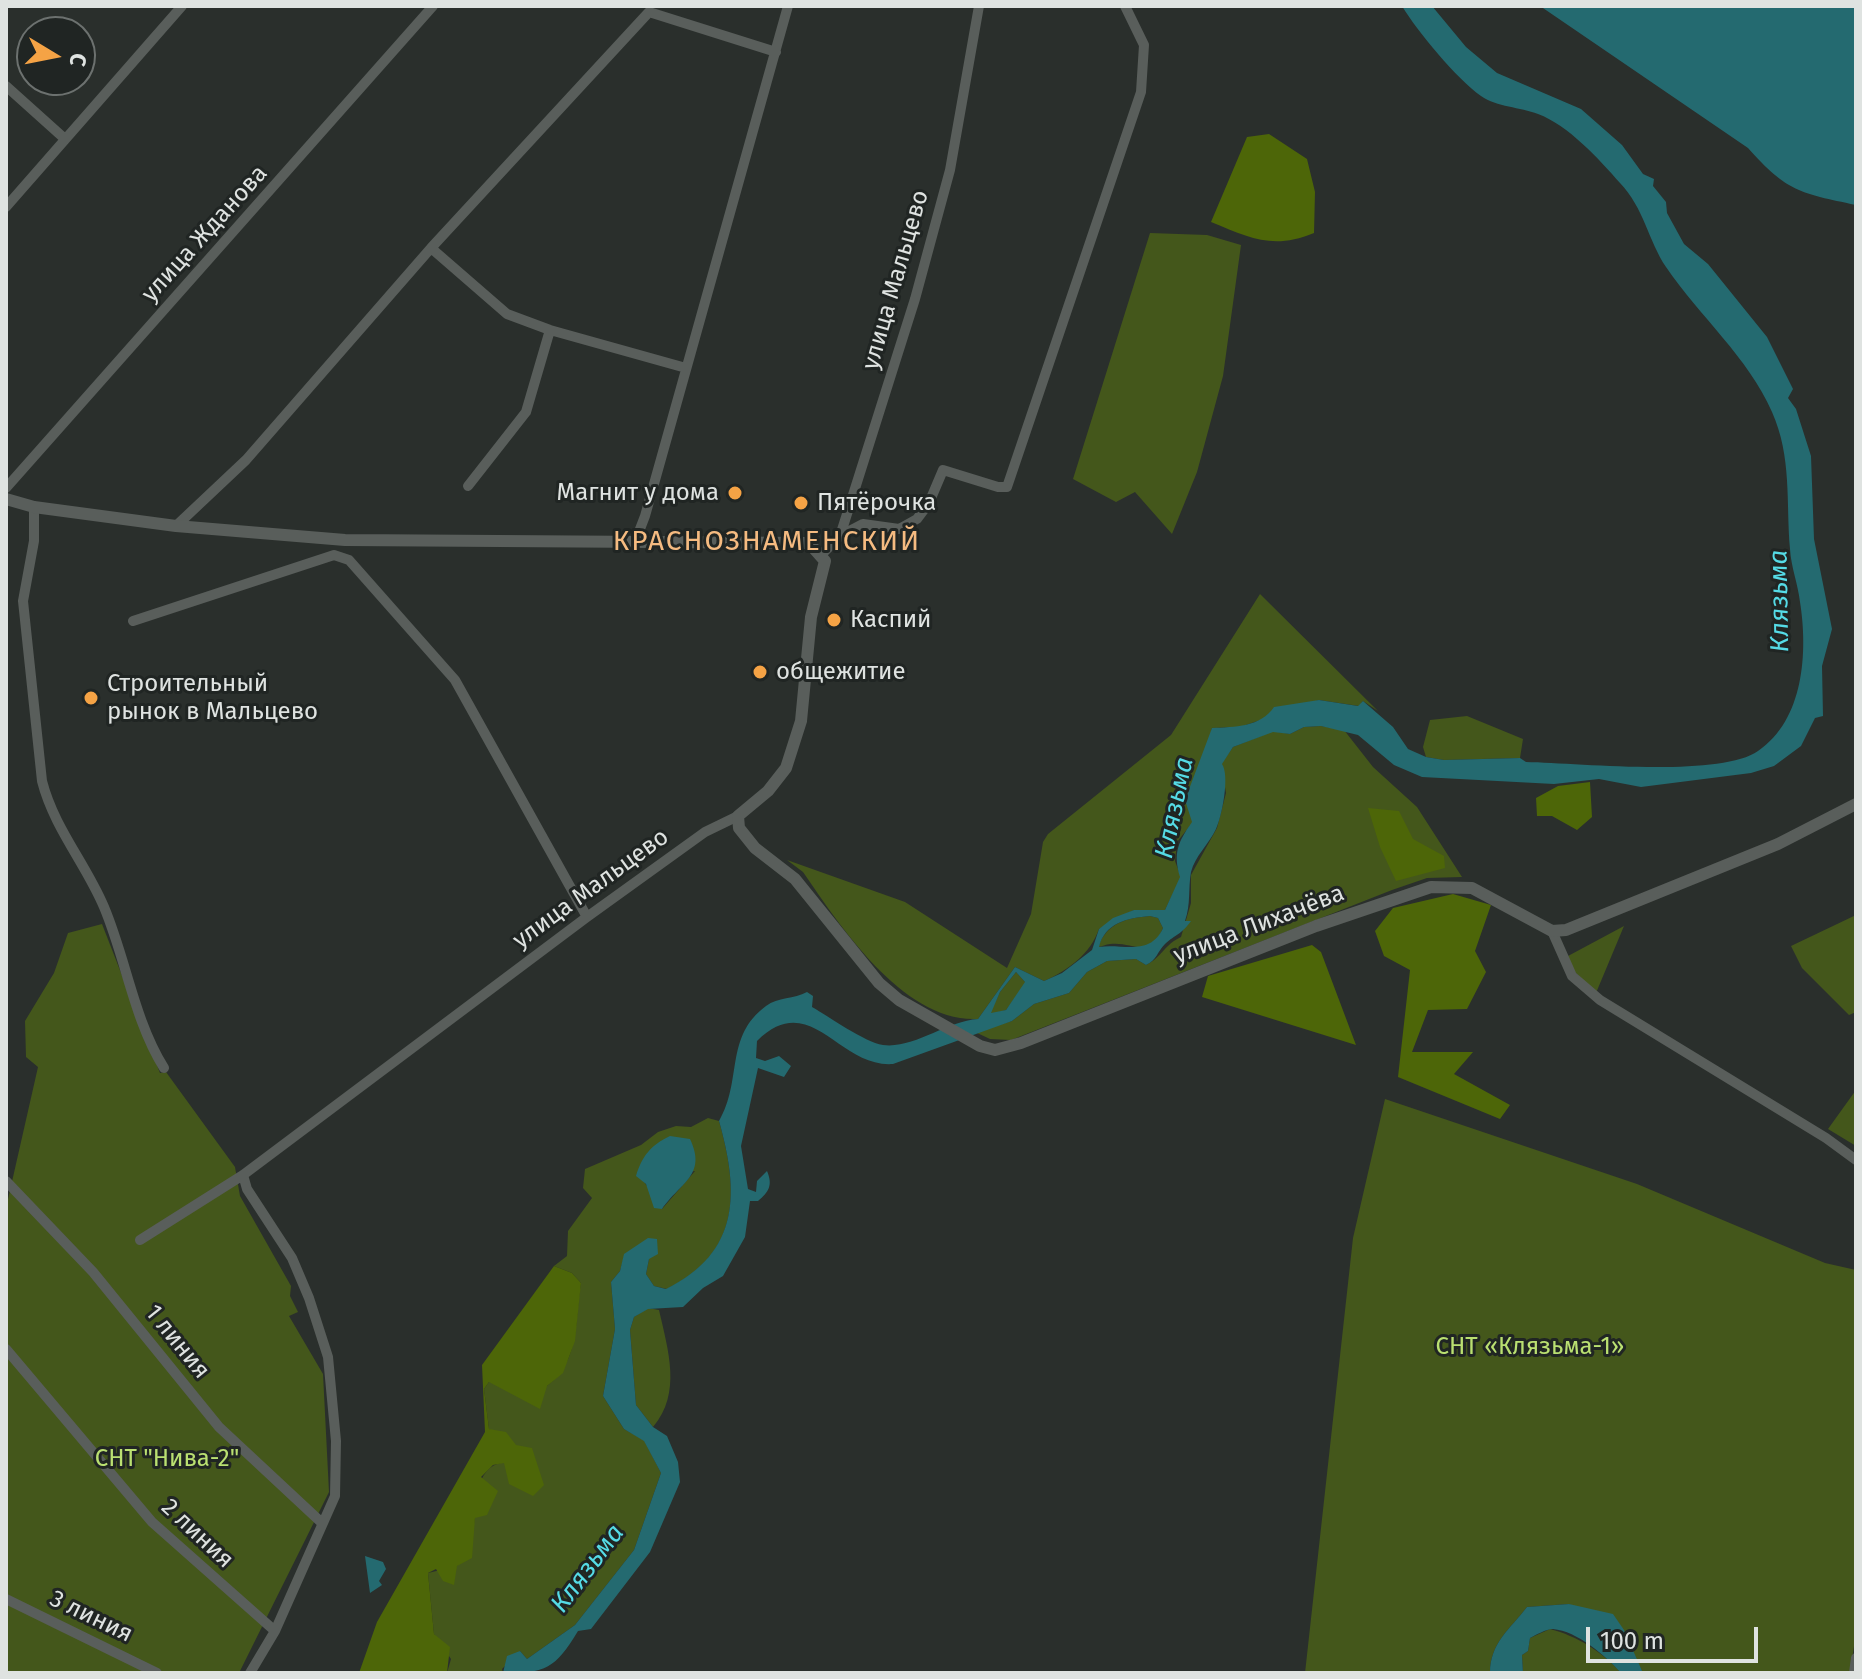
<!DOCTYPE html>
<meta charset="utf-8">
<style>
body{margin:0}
#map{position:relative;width:1862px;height:1679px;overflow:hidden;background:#2a2f2c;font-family:"Fira Sans",sans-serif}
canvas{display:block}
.frame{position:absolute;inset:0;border:8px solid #dfe3e1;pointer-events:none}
.north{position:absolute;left:16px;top:16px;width:80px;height:80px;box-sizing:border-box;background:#202523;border:2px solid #6c716f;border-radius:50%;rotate:100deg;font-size:22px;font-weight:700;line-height:32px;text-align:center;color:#dfe3e1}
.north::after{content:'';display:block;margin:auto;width:28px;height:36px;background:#f5a345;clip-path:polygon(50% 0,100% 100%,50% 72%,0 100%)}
.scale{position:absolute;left:1586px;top:1627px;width:172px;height:36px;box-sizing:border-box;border:4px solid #dfe3e1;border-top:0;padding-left:10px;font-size:24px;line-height:28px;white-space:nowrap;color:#dfe3e1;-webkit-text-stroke:6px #202523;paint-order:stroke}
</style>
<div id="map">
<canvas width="1862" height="1679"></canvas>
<div class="frame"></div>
<div class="north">С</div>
<div class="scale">100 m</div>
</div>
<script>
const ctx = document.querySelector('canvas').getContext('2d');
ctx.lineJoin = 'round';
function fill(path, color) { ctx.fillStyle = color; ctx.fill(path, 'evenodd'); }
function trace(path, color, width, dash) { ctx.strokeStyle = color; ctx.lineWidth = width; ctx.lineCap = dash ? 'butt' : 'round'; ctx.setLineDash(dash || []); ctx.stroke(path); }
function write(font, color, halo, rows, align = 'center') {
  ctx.font = font + ' "Fira Sans",sans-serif'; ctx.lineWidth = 6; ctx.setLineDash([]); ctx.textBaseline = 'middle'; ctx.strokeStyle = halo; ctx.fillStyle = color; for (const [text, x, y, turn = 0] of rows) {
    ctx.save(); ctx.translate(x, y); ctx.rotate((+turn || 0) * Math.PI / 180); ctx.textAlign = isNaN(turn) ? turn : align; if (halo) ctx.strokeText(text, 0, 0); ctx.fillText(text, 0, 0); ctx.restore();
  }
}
const green = new Path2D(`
 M1150 233 1207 235 1241 245 1223 376 1197 472 1172 534 1135 492 1116 502 1073 479Z
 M1260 594 1378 711 1363 701 1359 706 1319 700 1240 727 1212 728 1193 822 1177 842 1175 861 1181 877 1165 910H1134L1099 929C1090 954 1069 970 1044 981L1015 967 978 1019C904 1023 840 926 803 872L787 860 905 902 1007 968 1031 914 1043 842 1048 834 1171 735Z
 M1467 716 1523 739 1520 758 1444 760 1426 757 1423 747 1430 720Z
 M1321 726 1344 730 1373 767 1417 807 1462 877 1427 878 1392 890 1011 1040 990 1039 975 1032 1012 1021 1034 1004 1069 993 1087 972 1107 961 1136 959 1146 965C1161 958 1165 944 1181 937L1191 903V875L1217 828 1226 793 1221 764 1233 747 1273 731 1290 734 1304 727Z
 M1856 915V1012L1849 1015 1802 968 1791 946Z
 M1150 916 1158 918 1163 928C1149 961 1134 941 1110 944 1106 944 1102 947 1098 947 1107 923 1126 918 1150 916Z
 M102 924 160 1073 166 1072 235 1167 240 1196 291 1286 290 1296 298 1312 289 1316 323 1374 329 1492 239 1673H6V1208L38 1067 26 1057 25 1021 54 973 68 933Z
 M1624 926 1596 993 1573 970 1568 956Z
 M1016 972 1026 983 1006 1010 993 1014 990 1013 1000 992Z
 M1856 1090V1146L1828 1129Z
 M1385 1099 1637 1184 1825 1263 1856 1270V1633L1850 1673H1643L1633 1653 1569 1604 1527 1607C1510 1629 1490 1643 1490 1673H1305L1353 1238Z
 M708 1118 719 1121C739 1192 741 1252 667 1289L654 1286 646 1274 649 1259 625 1254 620 1271 611 1282 615 1329 603 1396 624 1429 644 1440 661 1473 634 1550 575 1625 527 1659 520 1651 502 1669 503 1673H447L451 1659 434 1634 428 1573 457 1566C462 1555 471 1543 473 1531 478 1505 472 1468 504 1462L516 1446 489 1429 484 1389 489 1382 547 1386C581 1359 574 1322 581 1283L572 1273 554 1266 567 1256 568 1231 592 1198 583 1188 585 1169 641 1145 658 1132 676 1126 691 1127ZM695 1171 662 1209 643 1180Z
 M648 1308 659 1310C668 1350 682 1393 653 1427L636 1405 630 1330 634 1317Z
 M1550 1629C1577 1636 1603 1652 1621 1673H1523L1522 1655 1528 1651 1530 1638Z`);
const forest = new Path2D(`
 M1269 134 1307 159 1315 192 1314 233C1273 250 1250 238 1211 222L1247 137Z
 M1590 782 1592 817 1577 830 1552 816H1537L1536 798 1558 786Z
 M1368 808 1399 811 1413 839 1444 856 1445 868 1396 881 1380 847Z
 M1453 894 1491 905 1475 951 1486 972 1467 1009 1428 1010 1412 1052H1473L1454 1074 1510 1105 1500 1119 1398 1077 1410 970 1384 956 1375 931 1393 908Z
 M1312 945 1321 952 1356 1045 1202 997 1208 976Z
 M554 1266 572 1273 581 1283 575 1341 563 1373 547 1386 540 1409 489 1382 484 1389 489 1429 506 1432 516 1445 532 1448 544 1485 533 1496 509 1484 504 1463 493 1465 481 1477 498 1491 487 1515 475 1518 472 1558 457 1566 454 1585 443 1581 436 1569 428 1573 434 1634 450 1647 447 1673H359L377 1622 485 1432 482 1365Z`);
const water = new Path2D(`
 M1402 6H1432L1466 47 1497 73 1581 109 1622 145 1643 174 1654 179 1653 186 1666 202 1667 213 1684 244 1708 264 1767 337 1793 389 1788 398 1796 409 1811 456 1814 539 1832 629 1822 666 1823 716 1815 718 1801 746 1774 766 1751 773 1641 787 1599 779 1554 784 1422 777 1394 765 1358 735 1321 726 1304 727 1290 734 1273 732 1233 747 1222 764C1230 776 1222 816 1216 829 1209 844 1195 856 1191 872 1188 889 1191 904 1185 921H1191C1181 935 1176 934 1165 944 1157 952 1157 960 1146 965L1136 959 1107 961 1087 972 1069 993 1034 1004 1012 1021 893 1064C838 1068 811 988 757 1041L756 1058 765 1061 779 1056 791 1066 784 1077 758 1068 741 1146 748 1189 756 1192 757 1181 767 1171C773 1185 769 1192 758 1201H750L745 1237 723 1276 703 1288 683 1307 648 1309 634 1317 630 1330 636 1405 653 1427 667 1436 678 1462 680 1482 650 1552 591 1629 578 1631C555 1669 546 1673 503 1673L507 1656 520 1651 527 1659 575 1625 634 1550 661 1473 644 1441 624 1429 603 1396 615 1329 611 1282 620 1271 624 1254 648 1238 657 1239 658 1254 649 1259 646 1274 654 1286 666 1289C741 1252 739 1192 719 1121 743 1080 724 1037 766 1006 778 997 794 999 807 992L813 996 812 1007C830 1017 864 1042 883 1045 914 1049 946 1021 978 1019L1015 967 1044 981 1062 973 1092 950 1099 929 1113 918 1134 910H1165L1180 877C1173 853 1178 842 1192 822L1185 800 1212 728C1234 727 1261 727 1274 707L1319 700 1358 706 1363 701 1393 727 1408 749 1426 757 1444 760 1520 758 1526 762C1578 763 1720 778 1758 751 1804 720 1808 652 1800 602 1798 584 1791 567 1790 549 1786 502 1792 457 1772 412 1748 357 1700 317 1666 267 1648 240 1644 208 1620 183 1599 159 1568 125 1538 114 1520 107 1497 107 1481 96 1457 79 1417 31 1402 6ZM1150 916 1158 918 1163 928C1150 957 1122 943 1099 947 1105 923 1127 918 1150 916ZM1016 972 1025 982 1006 1010 991 1013 1000 992Z
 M1540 6H1856V205C1800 193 1787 192 1748 148Z
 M670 1136 690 1139C707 1175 681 1182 662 1209L654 1208 646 1184 636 1176C642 1156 651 1145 670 1136Z
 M365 1556 383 1562 386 1569 379 1581 382 1585 370 1593Z
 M1569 1604 1613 1614 1624 1630 1643 1673H1621C1606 1656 1577 1631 1553 1629 1546 1629 1536 1635 1530 1638L1528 1651 1522 1655 1523 1673H1490C1490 1643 1510 1629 1527 1607Z`);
const minor = new Path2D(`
 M6 86 65 139
 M6 207 182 6
 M431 248 507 314 550 330 686 368
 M468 486 526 412 550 330
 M6 488 433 6
 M34 507V541L23 601 42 781C54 828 86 864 104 907 126 959 134 1020 164 1068
 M176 526 246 460 431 248 649 12 776 52
 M840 536 863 524 899 529 917 519 929 503 943 470 998 487H1007L1141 92 1144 45 1125 6
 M635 542 645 516 788 6
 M822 554 840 536 915 299 950 170 979 6
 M133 621 334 555 349 560 455 680 587 917
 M1552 931 1572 976 1600 1000 1826 1138 1856 1160
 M243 1175 247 1189 292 1258 309 1298 328 1357 336 1441 335 1496 275 1631 250 1673
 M6 1181 93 1272 219 1427 322 1523
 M140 1240 243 1175 587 917 705 832 738 816
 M6 1349 152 1522 275 1631
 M6 1599 157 1673
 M1854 1673 1856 1658`);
const tertiary = new Path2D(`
 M6 499 34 507 176 526 345 540 809 543 825 561 811 617 801 721 786 768 768 791 738 816 739 828 755 848 795 879 879 983 899 1000 980 1046 995 1050 1021 1043 1316 926 1431 887 1472 888 1552 931 1566 930 1778 844 1856 804`);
const markers = [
 [735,493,8,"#f5a345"],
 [801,503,8,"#f5a345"],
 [834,620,8,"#f5a345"],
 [760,672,8,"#f5a345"],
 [91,698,8,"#f5a345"]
];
const streetNames = [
 ["улица Жданова",205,234,-48],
 ["улица Мальцево",896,280,-74],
 ["улица Мальцево",591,889,-36],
 ["улица Лихачёва",1259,925,-21],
 ["1 линия",177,1342,51],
 ["2 линия",197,1534,43],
 ["3 линия",91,1617,26]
];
const poiNames = [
 ["Магнит у дома",719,493,"right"],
 ["Пятёрочка",817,503],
 ["Каспий",850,620],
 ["общежитие",776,672],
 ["Строительный",107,684],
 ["рынок в Мальцево",107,712]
];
const parkNames = [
 ["СНТ «Клязьма-1»",1530,1347],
 ["СНТ \"Нива-2\"",167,1459]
];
const waterNames = [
 ["Клязьма",1780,601,-91],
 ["Клязьма",1175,808,-78],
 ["Клязьма",588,1569,-53]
];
const quarterNames = [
 ["КРАСНОЗНАМЕНСКИЙ",767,542]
];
fill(green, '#44571b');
fill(forest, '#4d6608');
fill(water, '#246a70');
trace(minor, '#595e5b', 10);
trace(tertiary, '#595e5b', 12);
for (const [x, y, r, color] of markers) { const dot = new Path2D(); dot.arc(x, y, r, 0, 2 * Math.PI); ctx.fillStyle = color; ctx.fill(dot); trace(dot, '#202523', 3); }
write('24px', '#dfe3e1', '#202523', streetNames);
write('24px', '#dfe3e1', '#202523', poiNames, 'left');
write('24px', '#bae071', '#202523', parkNames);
write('italic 26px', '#55dbe6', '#202523', waterNames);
ctx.letterSpacing = '2px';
write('28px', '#f5bb81', '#202523', quarterNames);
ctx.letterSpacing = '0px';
</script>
